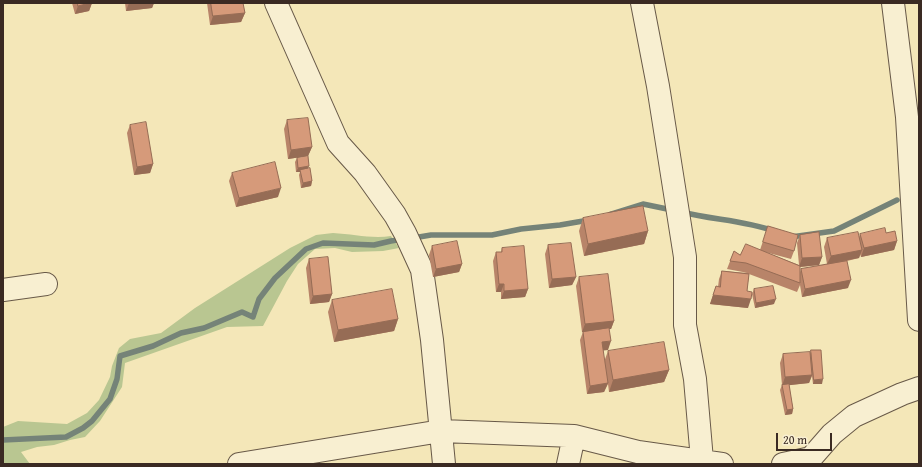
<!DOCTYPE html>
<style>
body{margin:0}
#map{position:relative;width:922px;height:467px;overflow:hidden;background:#f4e7b8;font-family:"Gentium Book Plus",serif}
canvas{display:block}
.frame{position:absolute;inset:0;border:4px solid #3a2a23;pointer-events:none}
.scale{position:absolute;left:776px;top:433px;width:56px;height:18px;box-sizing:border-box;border:2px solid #3a2a23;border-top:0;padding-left:5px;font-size:12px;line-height:14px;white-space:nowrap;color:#3a2a23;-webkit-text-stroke:3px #f8efd1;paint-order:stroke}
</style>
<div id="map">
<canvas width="922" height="467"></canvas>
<div class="frame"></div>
<div class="scale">20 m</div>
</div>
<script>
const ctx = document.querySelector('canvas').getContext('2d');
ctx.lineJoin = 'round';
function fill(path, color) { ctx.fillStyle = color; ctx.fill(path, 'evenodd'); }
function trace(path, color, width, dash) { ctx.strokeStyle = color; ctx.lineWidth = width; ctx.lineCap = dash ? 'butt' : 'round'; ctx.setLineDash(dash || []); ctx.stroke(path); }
const green = new Path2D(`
 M333 233C353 234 372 239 391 236L399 248 383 251 352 252 335 248 315 249 298 264 287 281 263 326 227 327 125 363 122 387 100 421 85 437 70 440 54 445 37 447 21 452 30 464H3V427L18 421 67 424 87 413 99 400 110 377 112 366 119 348 130 339 161 333 195 308 290 248 316 235Z`);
const stream = new Path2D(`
 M682 212C713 220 743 220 774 231
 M611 214 643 204 672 210
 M791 237 834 231 897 200
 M413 238 431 235H492L521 229 560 225 589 220
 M3 440 66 437 83 428 92 421 110 399 117 379 120 356 153 346 181 333 204 328 242 312 253 317 259 299 275 278 306 249 323 243 374 245 391 241 403 239`);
const minor = new Path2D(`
 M276 3 338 143 365 173 395 215 405 233 422 270 432 340 444 464
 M642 3 658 86 685 257V325L695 379 702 460
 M893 3 907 117 919 320
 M3 290 46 284
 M239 464 441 431 574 436 638 452 722 464
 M568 464 574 436
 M783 464 811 458 832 434 854 416 902 394 919 388`);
const wall = new Path2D(`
 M72 3H92L89 11 75 14Z
 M125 3H154L152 8 126 11Z
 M207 3H243L245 13 241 22 210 25Z
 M287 120 312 147 308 156 288 159 284 129Z
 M130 125 153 164 150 173 134 175 127 133Z
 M297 158 308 169 312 181 311 186 301 188 299 175 300 172H296L295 162Z
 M232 173 278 197 236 207 229 181Z
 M583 218 648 231 644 244 584 256 579 231Z
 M768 226 794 251 791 259 765 252 799 265 797 243 800 235 822 257 819 265 800 267V272L801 269 827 264 824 247 827 238 859 237 860 234 886 233 897 241 894 250 861 257 860 254 859 258 847 261 848 288 802 297 800 285 797 292 749 274 747 291 748 308 710 304 716 286 718 287 719 279 722 271 747 273 743 272 727 269 734 251 740 255 760 250Z
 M548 245 576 277 572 285 549 288 545 254Z
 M432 246 462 264 459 272 433 277 429 255Z
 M502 248 528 289 525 297 501 299V292H496L493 261 496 252H501Z
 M309 259 332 294 329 302 310 304 306 268Z
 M579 277 614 321 611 329H609L608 350H603L604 362 608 351 669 370 664 382 609 392 608 384 604 392 587 394 580 340 583 332H582L576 286Z
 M754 289 774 304 755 308 752 294Z
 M332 300 398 319 394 331 334 342 328 312Z
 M811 350 822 384H813L812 376 809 383 789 385 793 409 792 414 785 415 780 390 782 385 780 363 783 354H810Z`);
const shadedWall = new Path2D(`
 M90 3H92L89 11 75 14 78 6Z
 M129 3H154L152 8 126 11Z
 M245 13 241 22 210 25 213 16Z
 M312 147 308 156 288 159 291 150Z
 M153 164 150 173 134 175 137 167Z
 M309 166 307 171 300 170V172H296L298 168Z
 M312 181 311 186 301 188 303 183Z
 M281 188 278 197 236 207 239 198Z
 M648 231 644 244 584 256 588 244Z
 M897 241 894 250 861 257 864 248Z
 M862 250 859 258 827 264 831 256Z
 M822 257 819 265 799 267 802 258Z
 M462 264 459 272 433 277 436 269Z
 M576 277 572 285 549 288 552 279Z
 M851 280 848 288 802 297 805 289Z
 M499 284H504L501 292H496Z
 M528 289 525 297 501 299 504 291Z
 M332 294 329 302 310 304 313 296Z
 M713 295 751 299 748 308 710 304Z
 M776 299 774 304 755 308 756 303Z
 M398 319 394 331 334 342 338 330Z
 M614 321 611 329 582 332 585 324Z
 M611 341 608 350 599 351 602 342Z
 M669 370 664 382 609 392 613 380Z
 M812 375 809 383 782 386 785 377Z
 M823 379 822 384H813L814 380Z
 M608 383 604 392 587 394 590 386Z
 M793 409 792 414 785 415 787 410Z`);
const building = new Path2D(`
 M78 3H90L78 6Z
 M211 3H243L245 13 213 16Z
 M308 118 312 147 291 150 287 120Z
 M146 122 153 164 137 167 130 125Z
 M308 156 309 166 298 168 297 158Z
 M275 162 281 188 239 198 232 173Z
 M310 168 312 181 303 183 300 170Z
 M643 206 648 231 588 244 583 218Z
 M768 226 798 235 794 251 763 242Z
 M885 228 886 233 895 231 897 241 864 248 860 234Z
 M819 232 822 257 802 258 800 235Z
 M858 232 862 250 831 256 827 238Z
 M457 241 462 264 436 269 432 246Z
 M571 243 576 277 552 279 548 245Z
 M746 244 800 266V283L746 263 730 261 734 251 740 255Z
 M524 246 528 289 504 291V284H499L496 252H502V248Z
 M328 257 332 294 313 296 309 259Z
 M847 261 851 280 805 289 801 269Z
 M722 271 749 274 747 291 752 292 751 299 713 295 716 286 720 287Z
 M608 274 614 321 585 324 579 277Z
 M773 286 776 299 756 303 754 289Z
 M392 289 398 319 338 330 332 300Z
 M609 328 611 341 602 342 608 383 590 386 583 332Z
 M664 342 669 370 613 380 608 351Z
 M811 350H821L823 379 814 380Z
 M810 352 812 375 785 377 783 354Z
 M789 384 793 409 787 410 782 385Z`);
fill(green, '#b9c691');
trace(stream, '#758378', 5.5);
trace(minor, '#685948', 24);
trace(minor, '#f8efd1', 22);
fill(wall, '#b88469');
fill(shadedWall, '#966c55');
fill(building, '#d69a7a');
trace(building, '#966c55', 1);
</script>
